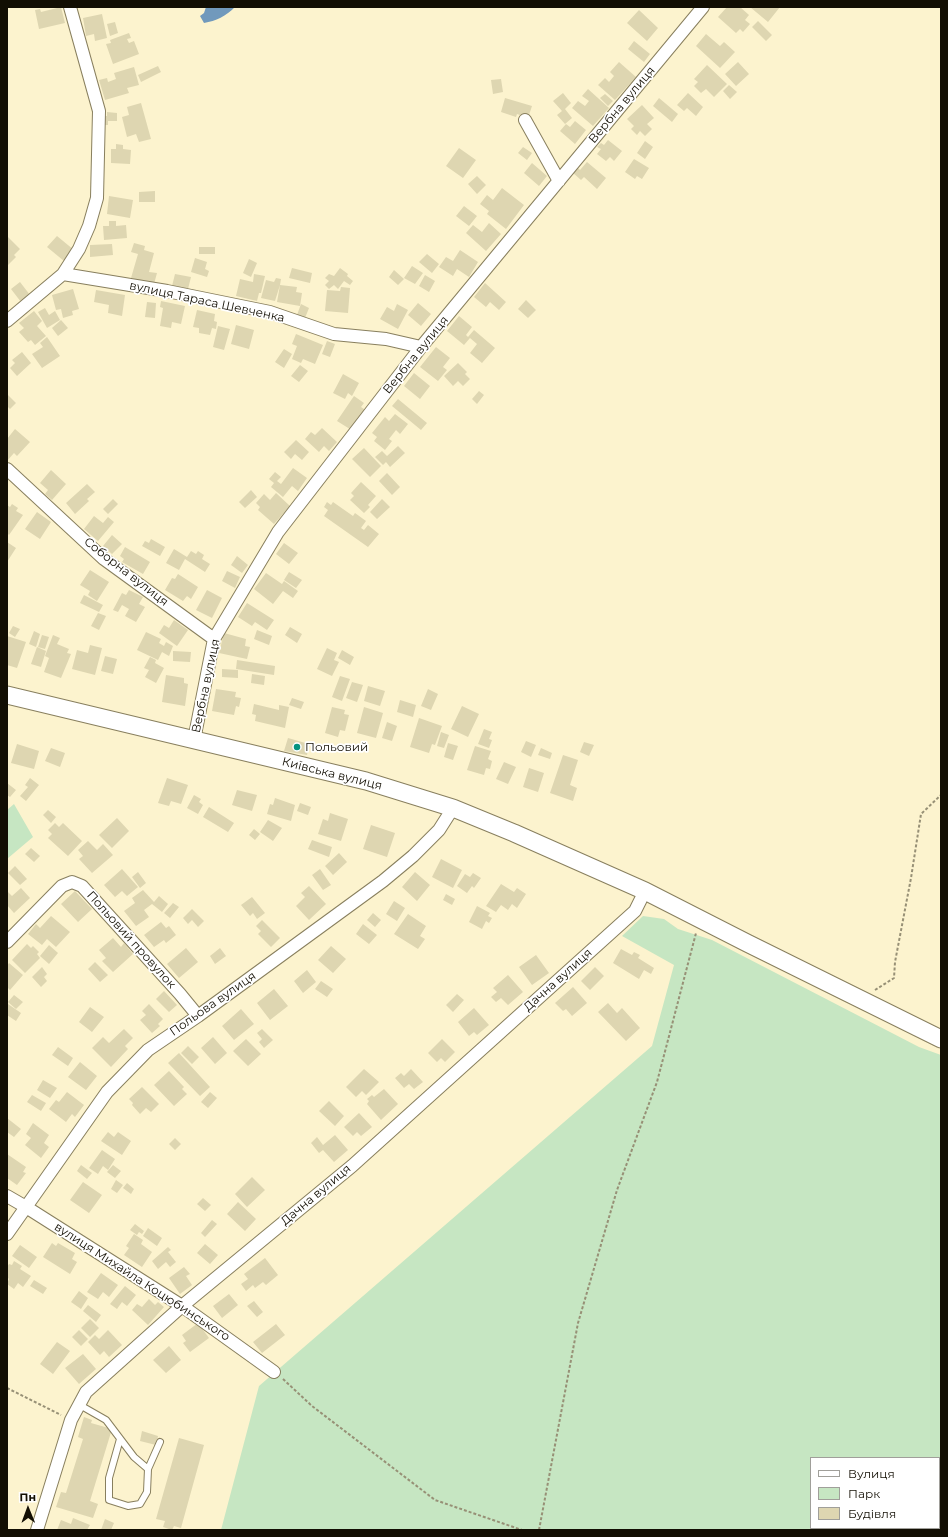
<!DOCTYPE html>
<meta charset="utf-8">
<style>
body{margin:0}
#map{position:relative;width:948px;height:1537px;overflow:hidden;background:#fcf3ce;font-family:Montserrat,sans-serif}
canvas{display:block}
.frame{position:absolute;inset:0;border:8px solid #120e03;pointer-events:none}
.legend{position:absolute;left:810px;top:1457px;width:130px;height:72px;box-sizing:border-box;background:#fff;border:1px solid #a09f9a;margin:0;padding:5px 7px;list-style:none;font-size:12px;color:#120e03}
.legend li{display:flex;align-items:center;gap:8px;height:20px}
.legend b{width:20px;border:1px solid #a09f9a}
.north{position:absolute;left:8px;top:1489px;width:40px;height:40px;-webkit-text-stroke:3px #fff;paint-order:stroke;rotate:359deg;font-size:11px;font-weight:700;line-height:16px;text-align:center;color:#120e03}
.north::after{content:'';display:block;margin:auto;width:14px;height:18px;background:#120e03;clip-path:polygon(50% 0,100% 100%,50% 72%,0 100%)}
</style>
<div id="map">
<canvas width="948" height="1537"></canvas>
<div class="frame"></div>
<ul class="legend">
<li><b style="height:5px;background:#fff"></b>Вулиця</li>
<li><b style="height:11px;background:#c6e6c2"></b>Парк</li>
<li><b style="height:11px;background:#ded6b1"></b>Будівля</li>
</ul>
<div class="north">Пн</div>
</div>
<script>
const ctx = document.querySelector('canvas').getContext('2d');
ctx.lineJoin = 'round';
function fill(path, color) { ctx.fillStyle = color; ctx.fill(path, 'evenodd'); }
function trace(path, color, width, dash) { ctx.strokeStyle = color; ctx.lineWidth = width; ctx.lineCap = dash ? 'butt' : 'round'; ctx.setLineDash(dash || []); ctx.stroke(path); }
function write(font, color, halo, rows, align = 'center') {
  ctx.font = font + ' Montserrat,sans-serif'; ctx.lineWidth = 3.5; ctx.setLineDash([]); ctx.textBaseline = 'middle'; ctx.strokeStyle = halo; ctx.fillStyle = color; for (const [text, x, y, turn = 0] of rows) {
    ctx.save(); ctx.translate(x, y); ctx.rotate((+turn || 0) * Math.PI / 180); ctx.textAlign = isNaN(turn) ? turn : align; if (halo) ctx.strokeText(text, 0, 0); ctx.fillText(text, 0, 0); ctx.restore();
  }
}
const green = new Path2D(`
 M14 804 33 837 7 859V810Z
 M643 916 664 919 678 929 712 940 919 1047 941 1055V1530H221L259 1386 652 1046 674 965 622 936ZM811 1458H939V1528H811Z`);
const water = new Path2D(`
 M206 7H235C226 16 216 21 204 23L200 16 204 13Z`);
const building = new Path2D(`
 M61 7 65 23 39 29 35 10 40 9 41 12Z
 M727 7H740L749 15 745 20 750 24 743 32 740 29 736 33 718 17Z
 M750 7H761L763 8 764 7H780L768 22Z
 M639 10 658 28 647 41 627 23Z
 M102 14 107 38 95 41 94 34 86 36 83 18Z
 M758 21 772 35 766 41 752 27Z
 M115 22 118 33 110 36 107 24Z
 M129 33 131 38 127 39 129 43 134 41 139 54 113 64 106 44 111 43 110 40Z
 M706 34 720 46 724 42 735 52 720 68 696 46Z
 M634 41 650 54 644 62 628 49Z
 M619 62 636 77 615 100 598 85 605 78 609 82 614 76 610 72Z
 M738 62 749 74 736 86 725 74Z
 M707 65 727 84 714 97 706 89 701 93 694 86 698 82 694 79Z
 M158 66 161 72 141 82 138 75Z
 M134 67 139 85 127 88 129 93 105 100 99 80 107 78 108 82 116 79 114 73Z
 M501 79 503 92 493 94 491 80Z
 M729 85 737 92 730 99 723 91Z
 M588 89 609 108 593 126 572 108 578 101 585 106 589 101 582 96Z
 M563 93 571 103 565 109 572 118 565 124 557 115 562 111 553 101Z
 M688 93 703 107 696 116 687 108 684 111 677 105Z
 M605 94 613 101 608 106 600 98Z
 M505 98 532 106 528 118 517 114 516 117 501 112Z
 M659 98 678 114 672 122 653 106Z
 M141 103 151 139 139 142 136 134 127 137 122 117 129 115 127 107Z
 M642 105 654 118 647 124 652 129 645 136 640 131 637 135 631 129 634 126 627 119Z
 M107 112 117 113V121H108V125H102L101 116H107Z
 M575 121 586 130 575 144 560 131 566 124 570 127Z
 M608 140 622 151 614 161 610 157 606 161 597 154 601 149 597 147 601 143 604 145Z
 M645 141 653 147 645 159 637 153Z
 M116 144 123 145V149L131 150 130 164 111 163V149H116Z
 M523 147 532 153 527 160 518 153Z
 M459 148 476 160 463 178 446 166Z
 M634 159 649 168 642 179 637 176 635 179 625 172Z
 M587 162 606 178 597 189 584 177 581 180 572 172 577 167 580 170Z
 M532 163 547 176 539 186 524 173Z
 M477 176 486 185 477 194 468 184Z
 M502 188 524 205 506 229 487 214 489 211 480 204 487 195 493 200Z
 M155 191V202H139V192Z
 M109 196 133 200 130 218 107 214Z
 M464 206 477 216 469 226 456 216Z
 M109 221H116V226L126 225 127 238 104 240 103 226H109Z
 M489 223 501 234 486 251 466 233 473 225 482 232Z
 M7 236 20 249 14 255 16 257 7 266Z
 M57 236 74 250 64 261 47 247Z
 M134 243 145 246 144 250 154 253 149 272 157 273 154 284 131 278 138 254 131 252Z
 M112 244 113 255 90 257V245Z
 M199 247H215V254H199Z
 M460 250 478 262 469 277 457 269 453 276 439 267 446 257 453 261Z
 M427 254 439 264 432 273 419 262Z
 M195 258 207 262 205 269 209 271 207 277 191 272Z
 M249 259 257 263 251 277 243 273Z
 M412 266 423 273 415 284 404 278Z
 M292 268 312 273 310 283 289 278Z
 M340 268 348 274 347 276 353 281 350 285 344 281 338 289 334 285 329 289 325 285 329 281 325 278 329 274 334 276Z
 M394 270 404 279 398 285 389 277Z
 M175 274 191 277 188 289 172 286Z
 M254 274 265 276 261 293H259L257 301 236 296 240 279 253 282Z
 M425 275 435 281 429 292 419 286Z
 M276 278 281 279 280 285 297 287 296 292 302 293 300 306 277 302 280 285 275 301 261 298 266 280 274 282Z
 M20 282 30 295 21 302 11 289Z
 M485 283 506 302 499 310 490 302 486 307 474 297Z
 M341 287 350 288 348 313 325 311 327 290 340 291Z
 M73 289 79 309 72 311 73 315 63 318 61 309 56 310 52 295Z
 M96 290 125 295 122 316 108 313 109 305 94 302Z
 M526 300 536 310 528 318 518 309Z
 M161 301 185 306 181 324 172 322 171 328 160 326 163 308 160 307Z
 M147 302 156 303 155 318 145 317Z
 M418 303 431 314 421 326 408 315Z
 M301 304 309 308 305 318 297 315Z
 M397 304 408 310 398 329 380 319 387 307 394 311Z
 M45 308 49 315 55 311 60 320 47 328 38 312Z
 M197 310 215 314 214 321 217 322 216 329 212 328 210 335 199 333V328L193 327Z
 M34 311 42 321 37 326 46 336 35 345 31 340 28 342 19 332 24 328 19 323Z
 M459 316 472 327 466 335 468 337 474 330 495 348 482 363 470 353 477 344 470 338 464 345 447 331Z
 M61 320 68 328 58 336 52 328Z
 M236 325 254 330 249 349 231 344Z
 M218 326 230 329 224 350 213 347Z
 M296 334 323 345 315 364 303 359 301 363 292 359 297 346 292 344Z
 M47 337 60 356 42 368 32 354 43 347 40 343Z
 M327 341 335 344 330 357 322 354Z
 M436 347 450 358 443 367 447 370 438 381 420 367Z
 M284 349 292 354 284 368 275 362Z
 M22 352 31 363 17 376 10 368 15 363 12 360Z
 M458 363 467 372 465 374 470 379 463 386 458 381 453 386 444 376Z
 M300 365 308 371 299 382 291 376Z
 M414 373 430 386 420 399 404 386Z
 M343 374 359 383 352 396 348 393 345 399 333 393Z
 M479 391 484 395 477 404 472 399Z
 M7 394 16 403 10 409 7 406Z
 M354 396 364 403 361 407 367 411 353 431 337 421Z
 M398 399 427 423 421 430 392 406Z
 M395 414 408 424 400 434 396 430 389 439 392 441 385 450 374 441 377 437 372 433 385 417 389 421Z
 M322 428 337 442 329 451 324 446 319 452 305 439 311 432 315 435Z
 M15 429 30 442 17 456 14 453 7 461V439Z
 M296 440 309 452 302 460 295 454 291 459 284 452Z
 M398 446 405 453 390 467 386 462 383 465 375 457 382 451 387 456Z
 M364 448 381 466 370 477 352 459Z
 M293 468 307 478 298 491 292 486 283 497 271 487 274 483 269 479 275 472 281 477 277 481 281 484Z
 M51 470 66 484 52 500 45 494 48 490 40 483Z
 M387 473 400 487 392 495 379 481Z
 M361 482 376 496 368 505 370 507 364 513 350 500 354 496 351 493Z
 M87 484 95 492 87 499 89 501 75 514 66 503Z
 M251 490 257 497 245 508 239 502Z
 M276 493 290 506 274 524 258 510 260 507 256 503 264 494 270 500Z
 M113 499 118 504 108 514 103 509Z
 M382 499 390 507 377 519 370 512Z
 M327 502 331 505 333 502 353 516 355 513 366 521 361 528 364 530 368 525 379 534 368 547 324 516 328 510 324 507Z
 M12 504 18 508 16 511 23 515 9 535 7 533V505L10 507Z
 M37 512 51 522 40 539 25 529Z
 M94 516 103 523 108 517 114 522 98 541 84 529Z
 M112 535 122 544 112 554 103 546Z
 M151 539 165 547 160 556 142 546 145 541 149 543Z
 M7 542 16 548 7 562Z
 M284 543 298 553 289 564 276 554Z
 M125 547 150 562 143 574 122 562 124 559 120 556Z
 M174 549 187 557 191 551 196 554 198 551 204 555 202 559 210 564 205 572 185 559 179 570 166 563Z
 M237 556 248 565 242 573 231 565Z
 M90 570 109 582 97 601 88 595 90 591 80 585Z
 M227 571 240 577 235 588 222 581Z
 M289 572 302 580 296 588 284 580Z
 M266 573 282 584 284 581 298 591 293 598 283 591 273 604 254 589Z
 M178 574 198 587 191 599 187 596 183 601 165 590 172 578 175 579Z
 M129 590 143 597 139 604 145 607 136 622 125 616 129 609 122 605 118 612 113 610 122 593 126 595Z
 M207 590 222 598 212 618 196 610Z
 M84 595 103 605 99 612 80 603Z
 M247 603 274 620 267 630 255 622 252 626 238 617Z
 M98 613 106 616 99 630 91 626Z
 M174 620 188 630 177 646 159 633 164 625 169 628Z
 M13 626 20 629 15 637 9 633Z
 M290 627 302 634 297 643 285 635Z
 M257 630 272 636 269 645 254 639Z
 M34 631 40 634 36 647 29 644Z
 M146 632 161 639 159 643 164 646 166 642 173 646 169 656 162 652 158 660 137 650Z
 M224 633 246 639 245 646 250 647 247 659 219 653Z
 M42 635 49 637 45 649 38 647Z
 M53 635 60 638 57 644 69 649 67 653 71 654 61 678 44 672 49 658 45 656Z
 M7 636 26 642 17 668 7 665Z
 M90 645 102 648 95 675 72 669 77 650 88 653Z
 M37 647 46 651 41 667 31 664Z
 M327 648 337 653 334 660 339 662 332 676 317 669Z
 M342 650 354 657 350 665 338 658Z
 M173 651 191 652 190 662 173 661Z
 M105 656 117 659 113 674 101 671Z
 M150 657 156 660 155 663 164 668 156 683 145 677 149 670 144 668Z
 M237 660 275 666 274 675 236 669Z
 M222 669 238 670V678L222 677Z
 M252 674 265 676 264 685 251 683Z
 M166 675 184 678V683L188 684 185 706 162 702Z
 M340 676 350 679 342 701 332 697Z
 M352 682 363 685 357 702 346 698Z
 M368 686 385 691 380 706 364 701Z
 M216 689 236 692 235 697 241 698 239 707 236 706 234 715 212 711Z
 M428 689 438 694 431 710 421 706Z
 M292 698 304 702 301 709 289 705Z
 M400 700 416 705 413 717 397 712Z
 M254 704 279 710V705L289 707 285 728 255 721 256 715 252 714Z
 M462 706 479 714 468 737 451 729Z
 M332 707 345 710 344 714 349 715 345 731 340 730 338 737 325 733Z
 M364 707 383 713 376 738 357 733Z
 M419 718 442 726 435 745 432 744 429 753 410 747Z
 M387 722 397 726 392 741 382 738Z
 M484 729 492 732 489 739 492 740 489 748 478 744Z
 M441 732 449 735 444 748 437 746Z
 M288 738 309 744 307 755 284 751Z
 M526 741 536 745 531 757 521 752Z
 M584 742 594 745 589 756 580 752Z
 M448 743 458 746 453 760 444 757Z
 M17 744 39 751 34 769 11 763Z
 M475 746 491 751 488 759 492 761 490 769 486 768 484 775 467 770Z
 M51 748 65 753 60 767 45 761Z
 M541 748 552 753 550 759 538 755Z
 M563 755 578 760 570 785 577 788 573 801 550 793Z
 M504 762 516 767 508 784 496 779Z
 M529 768 544 773 538 792 523 787Z
 M30 778 39 785 26 801 20 796 28 787 25 785Z
 M167 778 188 785 181 804 171 801 169 806 158 803Z
 M7 783 16 790 10 797 7 795Z
 M237 790 257 795 252 811 232 805Z
 M194 795 201 799 199 802 203 805 198 814 187 808Z
 M275 798 295 805 291 821 267 814 270 804 273 805Z
 M300 803 311 807 308 815 297 811Z
 M209 807 234 823 228 832 203 817Z
 M48 810 56 817 51 823 43 815Z
 M330 813 348 819 341 841 318 834 323 819 328 821Z
 M117 818 129 831 112 848 99 835Z
 M268 820 282 828 273 841 260 832Z
 M55 823 59 827 63 823 82 841 68 856 48 838 52 834 48 830Z
 M371 825 395 833 387 857 363 849Z
 M254 829 260 834 255 840 249 835Z
 M312 840 332 847 329 857 308 849Z
 M88 841 97 850 103 844 113 855 92 873 79 859 83 856 78 850Z
 M31 848 40 856 34 862 25 854Z
 M339 853 347 862 333 875 325 866Z
 M441 859 462 870 453 888 432 877Z
 M15 866 27 879 20 885 8 873Z
 M122 869 138 887 127 896 122 891 115 897 104 885Z
 M320 869 331 885 323 890 312 875Z
 M138 872 146 883 140 888 132 877Z
 M415 872 430 885 417 901 402 887Z
 M473 873 481 878 474 888 472 886 467 893 457 886 465 874 470 877Z
 M501 884 514 892 517 888 526 894 517 908 512 904 508 910 501 905 496 912 486 906Z
 M309 886 326 904 309 920 296 906 305 897 301 893Z
 M21 888 30 898 14 913 7 905V891L12 896Z
 M143 890 154 902 159 896 168 904 162 912 152 904 144 910 149 917 136 926 124 911 135 903 132 898Z
 M75 891 92 909 78 922 61 904Z
 M446 894 455 899 452 905 443 900Z
 M252 897 265 913 257 919 253 913 250 916 241 905Z
 M394 901 405 908 397 921 386 914Z
 M173 903 179 907 170 918 164 913Z
 M477 906 490 913 488 916 492 918 489 923 486 921 482 929 469 922Z
 M192 909 204 921 198 927 192 920 188 924 183 918Z
 M373 913 381 920 375 927 367 920Z
 M408 914 426 926 420 936 425 939 418 949 394 934Z
 M51 916 70 932 56 947 47 939 42 945 28 934 36 924 40 928Z
 M262 920 280 938 271 947 258 934 261 931 256 926Z
 M161 922 166 928 169 926 176 935 166 943 164 940 154 947 144 935Z
 M363 924 377 935 369 944 356 934Z
 M113 938 121 947 124 943 133 954 113 972 102 961 106 958 99 950Z
 M27 944 31 948 33 946 39 952 37 954 40 958 25 973 12 960Z
 M49 945 58 953 49 964 40 956Z
 M331 946 346 959 333 973 318 960Z
 M186 948 198 962 179 978 167 964Z
 M220 948 226 956 215 964 210 956Z
 M621 949 632 955 634 952 640 955 638 958 654 968 651 974 644 970 639 979 613 963Z
 M536 955 549 973 532 985 519 967Z
 M95 962 108 975 100 982 88 969Z
 M9 963 23 975 10 990 7 987V966Z
 M42 967 47 974 44 977 47 981 41 987 32 977Z
 M595 967 604 976 590 990 581 981Z
 M307 970 316 982 303 993 294 981Z
 M508 975 523 992 508 1005 501 998 496 1002 491 997 497 992 493 988Z
 M321 981 333 989 327 997 315 989Z
 M573 987 587 1003 572 1016 566 1009 563 1011 555 1003Z
 M274 989 288 1006 270 1020 257 1003Z
 M164 991 177 1005 169 1012 156 999Z
 M457 994 464 1000 453 1012 446 1005Z
 M14 995 23 1002 16 1009 8 1002Z
 M608 1003 617 1013 622 1008 640 1028 626 1041 598 1012Z
 M8 1004 21 1013 16 1021 7 1015Z
 M149 1004 163 1019 158 1024 160 1026 152 1033 140 1020 146 1015 142 1011Z
 M90 1007 104 1017 92 1032 79 1022Z
 M474 1008 489 1025 477 1035 474 1032 469 1036 458 1022Z
 M241 1009 254 1024 234 1040 222 1026Z
 M124 1029 133 1038 125 1046 128 1049 111 1067 92 1048 103 1037 109 1043Z
 M262 1029 273 1040 264 1048 259 1042 262 1039 257 1033Z
 M213 1037 227 1053 215 1064 201 1048Z
 M246 1039 261 1054 248 1066 233 1051Z
 M442 1039 455 1052 445 1062 441 1058 437 1062 428 1053Z
 M188 1046 199 1057 192 1064 181 1053Z
 M58 1047 73 1058 68 1066 52 1055Z
 M179 1053 210 1087 200 1096 168 1063Z
 M80 1062 97 1076 86 1090 68 1077Z
 M364 1069 379 1082 366 1095 362 1091 356 1097 346 1087Z
 M411 1069 423 1082 414 1089 409 1084 404 1088 395 1078 401 1073 404 1076Z
 M169 1071 184 1087 182 1089 187 1094 174 1106 154 1085Z
 M43 1080 57 1088 50 1098 37 1090Z
 M142 1087 159 1104 151 1112 146 1108 140 1114 132 1105 133 1103 129 1099Z
 M384 1089 398 1104 381 1120 367 1104 369 1101 367 1099 372 1095 374 1097Z
 M67 1092 84 1105 75 1117 72 1114 66 1122 49 1109 56 1100 59 1102Z
 M210 1092 217 1098 208 1108 201 1102Z
 M32 1095 46 1103 41 1111 27 1102Z
 M329 1101 344 1116 335 1126 319 1111Z
 M359 1113 372 1127 361 1136 357 1132 353 1136 344 1127Z
 M7 1118 21 1129 14 1137 7 1132Z
 M33 1123 49 1135 44 1143 49 1147 41 1158 25 1145 31 1138 26 1134Z
 M108 1132 114 1137 118 1132 131 1141 122 1155 101 1141Z
 M335 1135 348 1150 334 1162 323 1150 319 1153 311 1143 317 1137 323 1145Z
 M175 1138 181 1144 175 1150 169 1144Z
 M102 1150 115 1159 108 1170 103 1166 98 1174 89 1168Z
 M7 1154 26 1167 23 1172 26 1173 17 1185 7 1178Z
 M81 1165 92 1173 87 1179 77 1171Z
 M113 1165 121 1171 115 1178 107 1172Z
 M252 1177 265 1190 247 1207 235 1194Z
 M116 1180 123 1185 117 1193 111 1189Z
 M83 1182 102 1195 89 1213 70 1200Z
 M127 1183 134 1189 131 1194 123 1188Z
 M203 1198 211 1205 205 1211 197 1204Z
 M238 1202 256 1219 245 1231 227 1214Z
 M212 1220 217 1224 205 1237 201 1233Z
 M135 1224 144 1231 142 1234 139 1232 137 1235 130 1230Z
 M148 1228 162 1238 157 1246 143 1236Z
 M134 1234 143 1240 141 1244 152 1252 142 1267 124 1255 129 1248 126 1246Z
 M52 1243 56 1246 58 1243 75 1253 72 1259 77 1262 70 1274 43 1257Z
 M205 1244 218 1255 210 1264 197 1253Z
 M20 1245 37 1257 29 1268 12 1256Z
 M168 1247 171 1250 168 1252 176 1262 170 1267 166 1262 158 1269 152 1261Z
 M265 1258 278 1275 266 1285 263 1282 255 1288 253 1285 246 1291 241 1284 248 1279 244 1274Z
 M14 1261 22 1266 20 1269 31 1276 23 1287 18 1283 14 1289 7 1284 9 1279 7 1277V1267L9 1264 12 1265Z
 M184 1267 190 1274 186 1276 192 1285 180 1294 169 1278Z
 M101 1273 118 1285 109 1297 103 1292 98 1299 87 1292Z
 M34 1280 47 1288 43 1294 30 1286Z
 M125 1286 136 1295 127 1306 122 1302 117 1309 110 1304Z
 M79 1291 88 1298 81 1309 71 1302Z
 M229 1294 238 1305 222 1318 213 1306Z
 M149 1299 155 1305 158 1302 164 1307 148 1325 132 1310 137 1304 142 1307Z
 M254 1301 263 1312 257 1317 247 1306Z
 M88 1305 101 1315 96 1322 83 1311Z
 M90 1319 99 1328 90 1337 81 1328Z
 M198 1323 209 1338 190 1352 183 1343 186 1341 182 1335Z
 M276 1324 285 1335 262 1353 253 1342Z
 M79 1330 88 1339 81 1346 72 1337Z
 M108 1330 122 1345 109 1357 104 1351 100 1355 88 1342 95 1335 99 1339Z
 M57 1342 70 1351 53 1374 40 1364Z
 M169 1346 181 1360 166 1373 153 1360Z
 M83 1354 96 1369 79 1384 65 1368Z
 M84 1417 92 1420 91 1423 112 1429 90 1501 98 1504 93 1518 56 1507 61 1492 66 1493 83 1439 78 1437Z
 M142 1431 158 1436 156 1445 140 1441Z
 M179 1438 204 1445 181 1528 174 1526 172 1530 163 1527 165 1521 156 1519Z
 M73 1518 90 1525 87 1530H57L61 1520 71 1524Z
 M105 1519 114 1523 111 1530H101Z`);
const path = new Path2D(`
 M875 990 894 978 895 962 911 878 921 814 941 795
 M283 1379 312 1406 435 1500 522 1530
 M7 1388 61 1415
 M539 1530 578 1323 617 1190 657 1082 696 933`);
const lane = new Path2D(`
 M78 1404 106 1420 134 1457 148 1469 147 1492 140 1504 128 1506 109 1500V1478L120 1439
 M148 1469 160 1442`);
const street = new Path2D(`
 M525 120 559 181
 M63 274 167 291 270 312 334 334 386 339 421 347
 M7 321 63 274 79 249 89 226 97 198 99 111 70 7
 M7 469 104 559 214 639
 M194 740 214 639 278 532 421 347 703 7
 M7 942 62 886 72 882 82 886 180 994 198 1016
 M7 1196 26 1207 182 1306 274 1372
 M7 1234 107 1092 148 1050 198 1016 383 881 413 856 439 830 453 808
 M37 1530 71 1420 86 1392 182 1306 352 1166 635 911 645 891`);
const secondary = new Path2D(`
 M7 695 366 781 453 808 514 833 645 891 747 943 941 1039`);
const markers = [
 [297,747,4,"#029380"]
];
const streetNames = [
 ["Вербна вулиця",622,105,-50],
 ["вулиця Тараса Шевченка",207,302,12],
 ["Вербна вулиця",416,355,-51],
 ["Соборна вулиця",126,572,38],
 ["Вербна вулиця",206,686,-78],
 ["Київська вулиця",332,774,14],
 ["Польовий провулок",131,940,48],
 ["Дачна вулиця",558,980,-42],
 ["Польова вулиця",213,1004,-35],
 ["Дачна вулиця",316,1195,-40],
 ["вулиця Михайла Коцюбинського",142,1282,33]
];
const poiNames = [
 ["Польовий",305,747]
];
fill(green, '#c6e6c2');
fill(water, '#7199bc');
fill(building, '#ded6b1');
trace(lane, '#887f5e', 8);
trace(street, '#887f5e', 14);
trace(secondary, '#887f5e', 19);
trace(path, '#979076', 2, [3, 2]);
trace(lane, '#fff', 6);
trace(street, '#fff', 12);
trace(secondary, '#fff', 17);
for (const [x, y, r, color] of markers) { const dot = new Path2D(); dot.arc(x, y, r, 0, 2 * Math.PI); ctx.fillStyle = color; ctx.fill(dot); trace(dot, '#fff', 1.5); }
write('12px', '#120e03', '#fff', streetNames);
write('12px', '#120e03', '#fff', poiNames, 'left');
</script>
